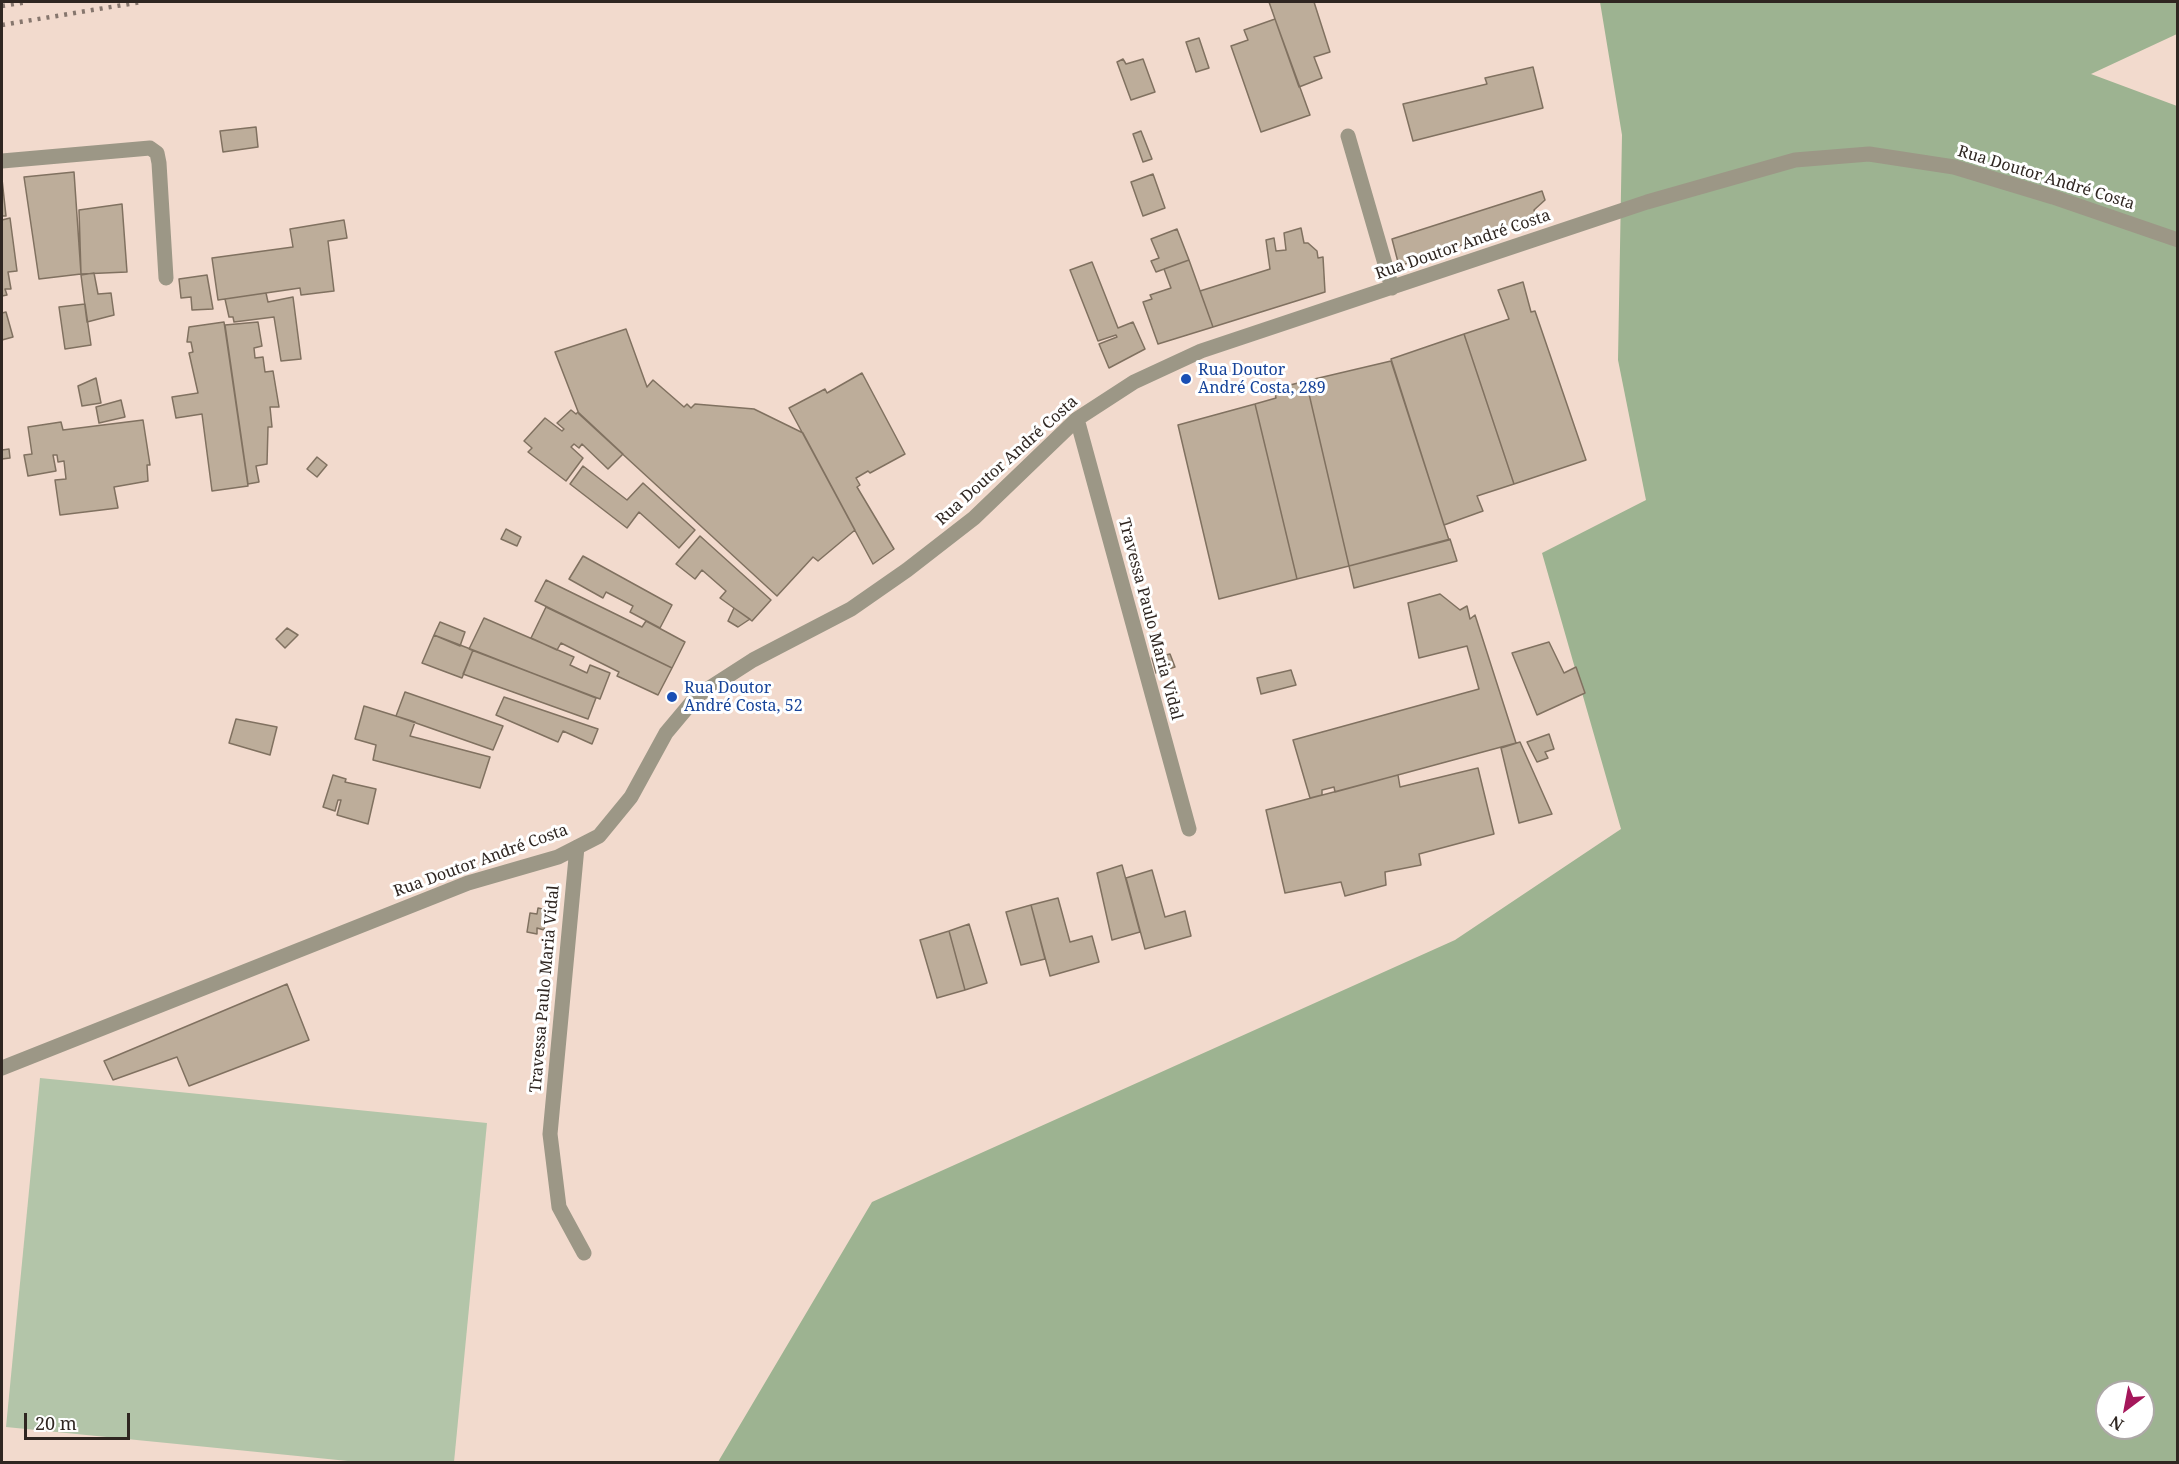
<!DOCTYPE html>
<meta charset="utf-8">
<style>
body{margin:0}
#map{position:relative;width:2179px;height:1464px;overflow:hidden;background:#f2dacd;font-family:"Noto Serif",serif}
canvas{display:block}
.frame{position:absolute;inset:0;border:3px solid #2f2621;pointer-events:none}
.north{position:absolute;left:2095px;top:1380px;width:60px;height:60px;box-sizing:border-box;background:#fff;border:2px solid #aca8a6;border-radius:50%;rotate:212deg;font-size:16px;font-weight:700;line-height:24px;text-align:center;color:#2f2621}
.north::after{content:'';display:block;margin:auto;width:21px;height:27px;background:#a5175b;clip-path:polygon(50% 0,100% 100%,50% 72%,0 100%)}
.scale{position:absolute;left:24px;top:1413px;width:106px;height:27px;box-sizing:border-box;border:3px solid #2f2621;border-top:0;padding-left:8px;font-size:18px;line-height:21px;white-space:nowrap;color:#2f2621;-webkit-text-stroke:4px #fff;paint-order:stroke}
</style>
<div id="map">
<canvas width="2179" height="1464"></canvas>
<div class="frame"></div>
<div class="north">N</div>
<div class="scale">20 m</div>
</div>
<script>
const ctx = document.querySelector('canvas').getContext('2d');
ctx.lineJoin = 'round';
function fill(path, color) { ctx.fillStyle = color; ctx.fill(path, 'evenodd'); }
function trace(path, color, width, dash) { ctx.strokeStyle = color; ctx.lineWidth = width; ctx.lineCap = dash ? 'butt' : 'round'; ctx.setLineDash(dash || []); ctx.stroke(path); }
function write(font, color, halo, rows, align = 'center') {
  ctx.font = font + ' "Noto Serif",serif'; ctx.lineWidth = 6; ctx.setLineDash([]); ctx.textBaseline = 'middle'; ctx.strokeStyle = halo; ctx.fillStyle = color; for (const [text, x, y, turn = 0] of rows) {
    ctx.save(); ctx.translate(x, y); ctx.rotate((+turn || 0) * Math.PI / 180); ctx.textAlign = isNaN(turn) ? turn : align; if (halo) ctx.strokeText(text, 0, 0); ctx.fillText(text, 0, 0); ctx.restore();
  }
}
const green = new Path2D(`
 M40 1078 487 1123 454 1462H358L6 1427Z`);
const forest = new Path2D(`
 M1600 2H2177V34L2091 74 2177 106V1462H718L872 1202 1455 940 1621 829 1542 553 1646 500 1618 360 1622 135ZM2107 1392H2143V1428H2107Z`);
const building = new Path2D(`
 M1269 2H1314L1330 52 1314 57 1322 78 1299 87Z
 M1275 19 1310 115 1261 132 1231 46 1248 40 1244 30Z
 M1199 38 1209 68 1196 72 1186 42Z
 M1123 59 1126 64 1143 59 1155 92 1131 100 1117 62Z
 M1533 67 1543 108 1413 141 1403 104 1487 84 1485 78Z
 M256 127 258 147 223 152 220 131Z
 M1141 131 1152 159 1143 162 1133 134Z
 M74 172 81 274 39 279 24 177Z
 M1153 174 1165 208 1143 216 1131 182Z
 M2 179 6 216H2Z
 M1542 191 1545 200 1534 210 1537 220 1399 266 1392 239Z
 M122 204 127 272 81 274 79 210Z
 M10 218 17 271 8 272 11 289H5L7 295 2 296V220Z
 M344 220 347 238 328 241 334 291 301 295 300 288 218 300 212 258 293 247 290 229Z
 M1301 228 1304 243H1308L1317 251 1318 258 1323 257 1325 292 1213 327 1200 291 1270 269 1266 240 1274 238 1276 251 1286 250 1284 233Z
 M1177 229 1189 260 1156 272 1151 261 1159 258 1151 239Z
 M1189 260 1213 327 1158 344 1143 302 1152 299 1150 295 1171 288 1164 269Z
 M1092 262 1118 328 1133 322 1145 349 1109 368 1099 344 1117 337 1116 335 1098 341 1070 270Z
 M94 273 98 294 111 293 114 315 87 322 81 275Z
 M207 275 213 309 192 310 191 297 181 298 179 279Z
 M1523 282 1531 312 1535 311 1586 460 1514 484 1464 334 1509 319 1498 290Z
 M266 293 268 302 293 297 301 359 281 361 274 317 234 322 233 317H229L225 299Z
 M85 304 91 345 65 349 59 307Z
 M6 312 13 337 2 340V313Z
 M224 322 248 486 212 491 202 414 176 418 172 397 198 393 189 353 193 352 191 342H187L189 327Z
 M258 322 262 346 254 348 255 358 263 357 265 372 273 371 279 407H270L272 427H268L267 464 256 466 259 482 248 484 225 325Z
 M626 329 647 387 653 380 684 407 687 404 691 408 695 404 754 409 803 433 855 530 818 561 813 557 777 596 579 414 555 352Z
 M1464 334 1514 484 1477 496 1483 511 1444 525 1391 359Z
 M1391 361 1449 540 1349 566 1306 381Z
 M862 373 905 454 870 473 868 471 856 478 860 485 857 487 894 549 873 564 789 408 825 389 827 393Z
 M96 378 101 403 82 406 78 386Z
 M1306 381 1349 566 1297 579 1255 404 1276 398 1274 389Z
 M121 400 125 417 99 423 96 407Z
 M1255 404 1297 579 1219 599 1178 425Z
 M571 410 576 414 578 412 623 454 608 469 582 444 579 448 574 444 571 447 583 458 566 481 528 452 532 448 524 441 545 418 562 431 564 429 557 423Z
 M143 420 150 465H147L148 481 114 487 118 508 60 515 55 480 66 479 64 461 58 462 57 455H53L56 471 28 476 24 455 32 454 28 427 61 422 63 430Z
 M9 449 10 458 2 459V450Z
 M317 457 327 465 317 477 307 469Z
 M583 466 627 500 643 483 695 530 679 548 639 512 627 528 570 484Z
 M506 529 521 537 517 546 501 539Z
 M700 536 771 600 752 621 720 598 726 591 702 570 695 579 676 564Z
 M1450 539 1457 561 1354 588 1349 566Z
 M583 556 672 605 660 628 630 612 633 606 606 592 603 598 569 579Z
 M546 580 642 627 646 621 685 642 672 668 535 601Z
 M1440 594 1460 610 1467 606 1470 619 1475 615 1516 743 1335 792 1334 787 1322 790V795L1310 798 1293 740 1479 689 1467 646 1419 658 1408 603Z
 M546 607 672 668 658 695 617 676 619 672 561 643 557 650 531 638Z
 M734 608 750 619 738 627 728 621Z
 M484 618 574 657 570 665 587 673 590 665 610 673 600 699 469 649Z
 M440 622 465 632 460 646 434 635Z
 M287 628 298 635 285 648 276 639Z
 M434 635 473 650 462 678 422 663Z
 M1549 642 1564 673 1576 667 1585 693 1537 715 1512 653Z
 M473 650 596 698 588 719 463 674Z
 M1170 654 1175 667 1156 673 1152 658Z
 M1291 670 1296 685 1261 694 1257 678Z
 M405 692 503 726 493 750 396 716Z
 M504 697 598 729 592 744 563 731 558 742 496 715Z
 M364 706 415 722 410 736 490 757 480 788 373 760 376 745 355 739Z
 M236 719 277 727 270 755 229 743Z
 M1549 734 1554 749 1545 752 1548 758 1537 762 1527 742Z
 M1520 742 1552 814 1519 823 1501 748Z
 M1478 768 1494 834 1419 854 1421 865 1385 872 1386 885 1345 896 1341 882 1285 893 1266 810 1398 775 1400 787Z
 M333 775 346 779 345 782 376 789 368 824 337 815 341 800H338L335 811 323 807Z
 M1122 865 1140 932 1112 940 1097 873Z
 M1152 870 1165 917 1185 911 1191 936 1145 949 1126 878Z
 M1058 898 1070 942 1092 936 1099 962 1050 976 1031 905Z
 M1031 905 1045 959 1021 965 1006 912Z
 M538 908 547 910 544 930 537 928V934L527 932 530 913 537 914Z
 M969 924 987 983 965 990 949 931Z
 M949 931 965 990 937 998 920 940Z
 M287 984 309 1040 189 1086 177 1057 113 1080 104 1061Z`);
const minor = new Path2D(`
 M1348 136 1392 288
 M2 161 150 148 157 153 159 163 166 278
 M1077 419 1189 829
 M577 847 550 1134 559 1207 584 1253
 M2 1068 468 883 558 857 599 836 631 797 666 733 697 696 753 660 851 609 907 570 974 518 1077 419 1134 382 1201 351 1647 202 1795 160 1869 154 1954 167 2053 197 2178 240`);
const rail = new Path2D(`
 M2 6 27 2
 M2 25 141 2`);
const markers = [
 [1186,379,6,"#1a4fb4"],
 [672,697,6,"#1a4fb4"]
];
const streetNames = [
 ["Rua Doutor André Costa",2046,178,17],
 ["Rua Doutor André Costa",1463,245,-19],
 ["Rua Doutor André Costa",1007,461,-42],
 ["Travessa Paulo Maria Vidal",1150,619,75],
 ["Rua Doutor André Costa",481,861,-20],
 ["Travessa Paulo Maria Vidal",545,989,-85]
];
const transitNames = [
 ["Rua Doutor",1198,370],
 ["André Costa, 289",1198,388],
 ["Rua Doutor",684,688],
 ["André Costa, 52",684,706]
];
fill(green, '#b3c5a9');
fill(forest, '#9db391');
fill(building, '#bdad9a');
trace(building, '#807160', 1.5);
trace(minor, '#9c9786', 15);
trace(rail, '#86766d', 4.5, [3, 6]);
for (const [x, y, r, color] of markers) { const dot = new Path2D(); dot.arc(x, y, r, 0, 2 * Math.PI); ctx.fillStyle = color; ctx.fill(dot); trace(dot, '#fff', 2); }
write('16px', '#2f2621', '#fff', streetNames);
write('16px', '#164399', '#fff', transitNames, 'left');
</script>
